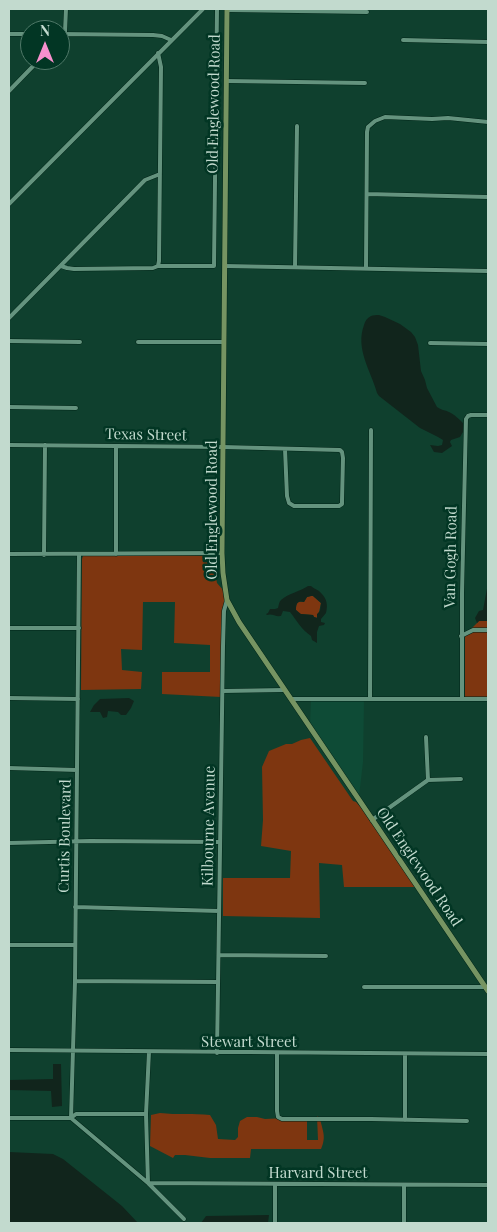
<!DOCTYPE html>
<style>
body{margin:0}
#map{position:relative;width:497px;height:1232px;overflow:hidden;background:#0f402e;font-family:"Playfair Display",serif}
canvas{display:block}
.frame{position:absolute;inset:0;border:10px solid #c2dace;pointer-events:none}
.north{position:absolute;left:20px;top:20px;width:50px;height:50px;box-sizing:border-box;background:#023624;border:1px solid #4f7868;border-radius:50%;rotate:0deg;font-size:14px;font-weight:700;line-height:20px;text-align:center;color:#c2dace}
.north::after{content:'';display:block;margin:auto;width:18px;height:22px;background:#f790cd;clip-path:polygon(50% 0,100% 100%,50% 72%,0 100%)}
</style>
<div id="map">
<canvas width="497" height="1232"></canvas>
<div class="frame"></div>
<div class="north">N</div>
</div>
<script>
const ctx = document.querySelector('canvas').getContext('2d');
ctx.lineJoin = 'round';
function fill(path, color) { ctx.fillStyle = color; ctx.fill(path, 'evenodd'); }
function trace(path, color, width, dash) { ctx.strokeStyle = color; ctx.lineWidth = width; ctx.lineCap = dash ? 'butt' : 'round'; ctx.setLineDash(dash || []); ctx.stroke(path); }
function write(font, color, halo, rows, align = 'center') {
  ctx.font = font + ' "Playfair Display",serif'; ctx.lineWidth = 5; ctx.setLineDash([]); ctx.textBaseline = 'middle'; ctx.strokeStyle = halo; ctx.fillStyle = color; for (const [text, x, y, turn = 0] of rows) {
    ctx.save(); ctx.translate(x, y); ctx.rotate((+turn || 0) * Math.PI / 180); ctx.textAlign = isNaN(turn) ? turn : align; if (halo) ctx.strokeText(text, 0, 0); ctx.fillText(text, 0, 0); ctx.restore();
  }
}
const built = new Path2D(`
 M311 700H364L363 762 359 796 310 725Z`);
const green = new Path2D(`
 M84 553H88L212 556 217 583 223 590 225 601 221 697 162 694V672H210V645L174 643 175 602H143L142 650 121 649 122 670 142 672 141 689 81 690 82 559Z
 M311 596H313L321 603C320 609 318 613 318 618L314 617 313 615 300 614 296 610C296 603 297 601 304 602L307 597Z
 M479 621H488V701H465V635Z
 M310 738 353 801 356 802 362 809 415 887H344L342 865 319 863 320 918 223 916V878H290L291 851 261 846 263 820 262 767 269 751 286 744H292L301 740Z
 M160 1113C177 1115 194 1113 210 1115L216 1125 218 1139 235 1140 238 1137V1128L240 1121 247 1117H257L265 1119 307 1117V1140H318L317 1116 320 1118C322 1130 327 1136 321 1149H251L250 1158H210L185 1155H175L173 1158 150 1146 151 1115Z`);
const water = new Path2D(`
 M379 315 385 317 400 324 411 332 415 337 418 345 421 371 425 380 427 388 437 407C441 410 445 410 449 412 454 414 460 420 463 423V432L460 437 451 440 450 442 452 446 442 453 434 452 430 445 438 446 442 445 443 440 438 437 420 428 379 396 377 393C371 371 355 349 364 325 365 321 367 318 371 316 373 315 376 315 379 315Z
 M488 583V621H479L477 623 475 618 479 611 483 610Z
 M308 586H311C314 589 319 590 321 593 327 599 328 605 326 613L321 619V622L325 623 324 625 319 626 317 632V643L312 640 311 636C302 630 297 621 290 612L283 611 281 616C275 617 272 613 267 615L266 614 268 613 270 609H275L278 608C279 604 279 602 281 600 287 594 301 591 308 586ZM311 596H313L321 603 320 611 317 614V618L314 617 313 615 301 614 296 610C296 604 297 600 304 602L307 597Z
 M129 698 134 701 131 708 126 715H121L118 712 108 711 107 717 103 718 100 712H90L94 705 100 699Z
 M53 1064H61L62 1106 52 1107 51 1091 9 1090V1080L53 1079Z
 M9 1152 53 1154 63 1159 122 1206 138 1223H9Z
 M269 1215 268 1223H201L206 1216Z`);
const street = new Path2D(`
 M227 10 367 12
 M9 34H30
 M60 34 153 35 162 36 171 40
 M60 39 65 32 66 9
 M403 40 488 42
 M227 81 365 83
 M9 91 39 60
 M367 194 488 197
 M9 204 203 9
 M61 266 67 268 74 269 153 268 158 266H214L217 9
 M158 266 159 261 161 67 158 53
 M225 266 488 271
 M295 267 297 126
 M366 268 367 132 368 127 375 121 385 117 432 119 448 118 488 122
 M9 318 145 180 160 174
 M9 341 80 342
 M138 342H224
 M430 343 488 344
 M9 407 76 408
 M9 445 223 447 340 450 342 452 343 458 342 501V504L339 506H294L289 503 287 496 285 449
 M9 554 222 553
 M116 554V446
 M44 555 45 445
 M79 555 75 981 71 1118 148 1183 184 1219
 M9 628H79
 M461 636 473 630H488
 M223 691 284 690
 M9 698 78 699
 M291 699H488
 M370 699 371 430
 M462 699V593L466 419 468 416 471 415H488
 M9 768 77 770
 M428 780 461 779
 M372 820 428 780 426 737
 M9 843 90 841 220 842
 M75 907 219 911
 M9 945H75
 M219 955 326 956
 M75 981 218 982
 M364 987H485
 M9 1050 488 1054
 M149 1052 146 1114 148 1183 488 1185
 M217 1053 223 646 224 611 227 600
 M277 1053V1111L278 1117 282 1119H371L467 1121
 M9 1118H71L76 1114H146
 M405 1120V1054
 M275 1184V1223
 M404 1223V1185`);
const secondary = new Path2D(`
 M227 9 222 553 223 573 227 600 239 622 488 991`);
const streetNames = [
 ["Old Englewood Road",214,104,-89],
 ["Texas Street",146,435,1],
 ["Old Englewood Road",212,510,-90],
 ["Van Gogh Road",451,557,-89],
 ["Kilbourne Avenue",209,826,-89],
 ["Curtis Boulevard",65,836,-89],
 ["Old Englewood Road",419,867,56],
 ["Stewart Street",249,1042],
 ["Harvard Street",318,1173]
];
fill(built, '#0e4b36');
fill(green, '#7e3610');
fill(water, '#11251c');
trace(street, '#012518', 5);
trace(secondary, '#012518', 6);
trace(street, '#64937e', 4);
trace(secondary, '#769462', 5);
write('15px', '#c2dace', '#023624', streetNames);
</script>
